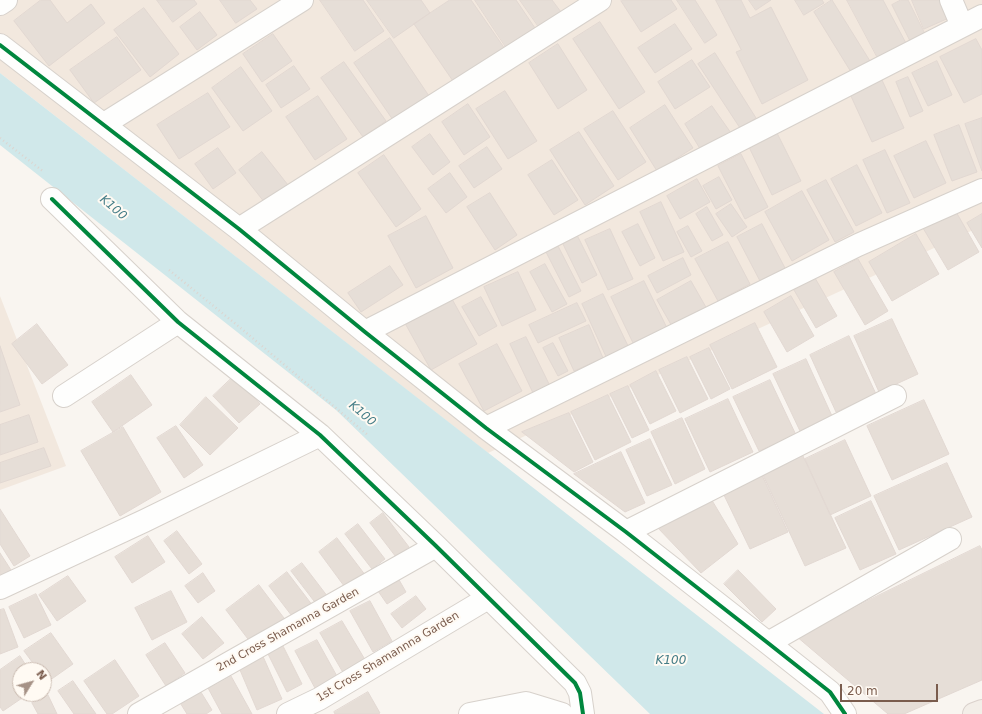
<!DOCTYPE html>
<style>
body{margin:0}
#map{position:relative;width:982px;height:714px;overflow:hidden;background:#f9f5f0;font-family:"DejaVu Sans",sans-serif}
canvas{display:block}
.north{position:absolute;left:12px;top:662px;width:40px;height:40px;box-sizing:border-box;background:#fffaf3;border:1px solid #cabbb1;border-radius:50%;rotate:53deg;font-size:11px;font-weight:700;line-height:16px;text-align:center;color:#7a5c4d}
.north::after{content:'';display:block;margin:auto;width:14px;height:18px;background:#a69286;clip-path:polygon(50% 0,100% 100%,50% 72%,0 100%)}
.scale{position:absolute;left:840px;top:684px;width:98px;height:18px;box-sizing:border-box;border:2px solid #7a5c4d;border-top:0;padding-left:5px;font-size:12px;line-height:14px;white-space:nowrap;color:#7a5c4d;-webkit-text-stroke:3px #fffaf3;paint-order:stroke}
</style>
<div id="map">
<canvas width="982" height="714"></canvas>
<div class="north">N</div>
<div class="scale">20 m</div>
</div>
<script>
const ctx = document.querySelector('canvas').getContext('2d');
ctx.lineJoin = 'round';
function fill(path, color) { ctx.fillStyle = color; ctx.fill(path, 'evenodd'); }
function trace(path, color, width, dash) { ctx.strokeStyle = color; ctx.lineWidth = width; ctx.lineCap = dash ? 'butt' : 'round'; ctx.setLineDash(dash || []); ctx.stroke(path); }
function write(font, color, halo, rows, align = 'center') {
  ctx.font = font + ' "DejaVu Sans",sans-serif'; ctx.lineWidth = 4; ctx.setLineDash([]); ctx.textBaseline = 'middle'; ctx.strokeStyle = halo; ctx.fillStyle = color; for (const [text, x, y, turn = 0] of rows) {
    ctx.save(); ctx.translate(x, y); ctx.rotate((+turn || 0) * Math.PI / 180); ctx.textAlign = isNaN(turn) ? turn : align; if (halo) ctx.strokeText(text, 0, 0); ctx.fillText(text, 0, 0); ctx.restore();
  }
}
const residential = new Path2D(`
 M0 0H982V226L488 453 0 73Z
 M0 296 66 466 0 490Z`);
const water = new Path2D(`
 M0 73 824 714H650L336 410 0 145Z`);
const building = new Path2D(`
 M41 0H50L67 23 91 4 105 23 49 66 14 21Z
 M157 0H194L197 4 173 22Z
 M220 0H250L257 9 236 23Z
 M320 0H363L384 31 355 51Z
 M367 0H421L430 13 394 38Z
 M450 0H471L505 49 455 84 414 24Z
 M475 0H516L537 31 508 50Z
 M520 0H552L561 12 539 27Z
 M622 0H671L677 9 641 32 621 1Z
 M677 0H695L717 35 705 43Z
 M716 0H741L750 18 771 7 808 80 762 104 736 52 741 50Z
 M749 0H771L756 10Z
 M795 0H822L824 3 804 15Z
 M832 0 870 61 851 72 814 12Z
 M847 0H883L907 45 879 60Z
 M901 0H908L927 38 912 45 892 5Z
 M912 0H944L951 17 924 29Z
 M144 8 179 54 150 77 114 30Z
 M200 12 217 35 197 50 180 27Z
 M600 22 645 92 619 109 573 39Z
 M675 24 692 49 655 73 638 48Z
 M273 34 292 61 262 82 243 54Z
 M117 37 141 70 94 103 70 70Z
 M390 38 429 96 393 120 354 63Z
 M976 39 982 50V94L964 103 940 57Z
 M558 44 587 90 558 109 529 63Z
 M715 53 756 118 740 128 698 64Z
 M692 60 710 87 675 109 658 82Z
 M937 61 952 95 928 106 912 73Z
 M344 62 386 121 363 137 321 78Z
 M294 66 310 89 281 108 266 85Z
 M241 67 272 111 243 131 212 88Z
 M908 77 923 111 910 117 896 82Z
 M882 80 904 128 872 142 850 94Z
 M505 91 537 141 508 159 476 109Z
 M208 93 230 127 179 159 157 125Z
 M318 96 347 139 315 160 286 117Z
 M468 104 490 137 464 155 442 122Z
 M665 105 693 148 657 171 630 128Z
 M712 106 731 133 702 152 685 124Z
 M613 111 646 162 618 180 584 129Z
 M982 118V171L965 124Z
 M959 125 977 172 952 181 934 135Z
 M579 132 614 186 585 205 550 150Z
 M777 133 801 181 772 195 749 147Z
 M430 134 450 162 433 175 412 147Z
 M926 141 946 183 914 198 894 156Z
 M487 147 502 169 474 188 459 166Z
 M218 148 236 173 213 189 195 164Z
 M885 150 910 203 887 213 863 160Z
 M262 152 288 185 265 203 239 170Z
 M741 154 768 207 745 219 718 166Z
 M384 155 421 209 396 227 358 173Z
 M552 160 578 200 554 215 528 175Z
 M857 165 882 213 856 226 831 179Z
 M450 173 467 197 446 213 428 189Z
 M719 177 732 200 716 209 703 186Z
 M697 179 710 202 680 219 667 196Z
 M826 180 854 232 835 242 807 190Z
 M802 191 829 240 792 261 765 212Z
 M490 193 517 235 495 250 467 207Z
 M661 202 684 252 663 261 640 212Z
 M731 204 747 227 732 237 716 214Z
 M707 207 723 235 712 241 696 214Z
 M955 210 979 252 948 270 923 228Z
 M982 214V248L967 223Z
 M426 216 453 268 416 288 388 236Z
 M638 224 655 258 640 266 622 232Z
 M762 224 785 268 760 281 737 237Z
 M688 226 702 251 691 257 677 232Z
 M610 229 633 279 608 290 585 240Z
 M916 234 939 274 892 301 869 262Z
 M577 235 597 275 582 283 562 242Z
 M728 242 750 284 718 301 695 259Z
 M558 246 581 291 569 297 546 252Z
 M683 258 691 275 657 293 648 276Z
 M858 259 888 311 865 325 834 272Z
 M545 264 567 304 552 312 530 272Z
 M390 266 403 285 361 312 348 293Z
 M518 272 536 310 502 326 484 287Z
 M815 278 837 316 816 328 794 290Z
 M644 281 667 328 634 345 611 297Z
 M691 281 707 309 673 328 657 300Z
 M603 294 630 350 608 361 582 304Z
 M791 296 814 336 787 352 764 312Z
 M481 297 497 326 479 336 462 307Z
 M452 299 477 344 431 370 406 325Z
 M577 303 586 321 538 343 529 325Z
 M892 319 918 374 879 392 854 336Z
 M755 323 777 367 732 389 710 345Z
 M37 324 68 365 42 384 12 344Z
 M589 325 603 358 574 371 559 338Z
 M849 336 876 394 836 412 810 355Z
 M526 337 550 386 533 393 510 344Z
 M553 343 568 371 558 376 543 348Z
 M497 344 522 391 484 411 459 364Z
 M0 346 20 405 0 412Z
 M709 348 730 389 711 399 690 357Z
 M687 357 708 399 680 413 659 370Z
 M806 359 832 416 800 431 773 374Z
 M656 371 676 411 650 424 630 385Z
 M131 375 152 405 113 432 92 402Z
 M234 376 260 404 239 423 213 396Z
 M770 380 796 435 759 451 733 397Z
 M628 386 649 430 632 438 610 394Z
 M608 395 631 442 595 460 571 412Z
 M206 397 238 428 210 455 180 425Z
 M728 399 753 452 710 472 685 419Z
 M924 400 949 454 892 480 867 426Z
 M569 413 593 462 574 472 522 432Z
 M29 415 38 442 0 455V425Z
 M682 418 705 469 675 484 651 432Z
 M176 426 203 465 184 478 157 438Z
 M123 427 161 492 120 516 81 451Z
 M650 439 672 485 647 496 626 450Z
 M845 440 871 496 830 515 805 459Z
 M44 448 51 466 0 483V463Z
 M621 452 645 503 625 512 574 474Z
 M803 456 846 548 805 566 763 475Z
 M947 463 972 517 899 550 874 496Z
 M762 475 788 532 750 549 723 493Z
 M710 497 738 544 701 573 657 527Z
 M871 501 896 554 860 570 835 518Z
 M0 509 30 556 14 566 0 544Z
 M383 513 409 547 396 557 370 523Z
 M358 524 385 559 372 569 345 534Z
 M177 531 202 564 189 574 164 541Z
 M148 536 165 562 132 583 115 557Z
 M337 538 366 576 347 590 319 552Z
 M980 546 982 550V680L904 714H888L796 636Z
 M0 553 11 570 0 577Z
 M302 563 328 597 317 605 291 571Z
 M738 570 776 609 762 622 724 584Z
 M287 572 313 606 295 620 269 586Z
 M203 573 215 591 198 603 185 586Z
 M68 576 86 601 57 621 39 595Z
 M398 578 406 592 387 604 378 591Z
 M259 585 287 622 254 647 226 610Z
 M171 591 187 622 152 640 135 608Z
 M36 594 51 625 24 638 9 607Z
 M416 596 426 609 402 628 391 614Z
 M370 601 392 641 373 652 350 611Z
 M4 609 18 647 0 654V610Z
 M202 617 224 643 203 659 182 634Z
 M342 621 367 663 345 676 320 633Z
 M51 633 73 664 46 683 44 679V670H38L24 651Z
 M317 640 338 678 316 690 295 651Z
 M281 642 302 684 287 692 266 650Z
 M165 643 185 673 166 686 146 655Z
 M261 652 282 699 257 710 237 663Z
 M20 656 29 670H20V694H28L3 711 0 707V670Z
 M115 660 139 696 112 714H107L84 681Z
 M231 676 252 714H222L208 688Z
 M73 681 96 714H74L58 691Z
 M199 689 212 710 206 714H187L179 701Z
 M368 692 380 713 378 714H335L334 712Z
 M48 695 57 714H38L32 703Z`);
const path = new Path2D(`
 M0 138 44 172
 M169 270 237 325 369 436`);
const minor = new Path2D(`
 M951 0 962 26
 M0 4 6 0
 M0 45 239 229 365 332 486 428 626 532 768 643 830 692 845 714
 M104 124 302 0
 M52 199 178 322 320 435 436 546 575 683 580 693 583 714
 M239 229 600 0
 M365 332 982 16
 M64 396 178 322
 M486 428 858 245 982 190
 M626 532 895 396
 M0 588 144 521 320 435
 M768 643 950 539
 M139 714 436 546
 M288 714 319 699 488 598
 M470 714 526 703 562 714`);
const major = new Path2D(`
 M974 714 982 711`);
const cycleway = new Path2D(`
 M0 45 239 229 365 332 486 428 626 532 768 643 830 692 845 714
 M52 199 178 322 320 435 436 546 575 683 580 693 583 714`);
const streetNames = [
 ["2nd Cross Shamanna Garden",288,630,-29],
 ["1st Cross Shamannna Garden",388,657,-31]
];
const waterNames = [
 ["K100",113,208,40],
 ["K100",362,414,40],
 ["K100",671,661]
];
fill(residential, '#f2e8de');
fill(water, '#d0e8ea');
fill(building, '#e6ded7');
trace(building, '#e2d8d2', 1);
trace(minor, '#d7d1cb', 24);
trace(major, '#dad1cc', 24);
trace(path, '#dcd5d0', 2.5, [1, 3]);
trace(minor, '#fefefd', 22);
trace(major, '#f3eee8', 22);
trace(cycleway, '#00873e', 4);
write('11px', '#7a5c4d', '#fffaf3', streetNames);
write('italic 12px', '#437c86', '#fffaf3', waterNames);
</script>
